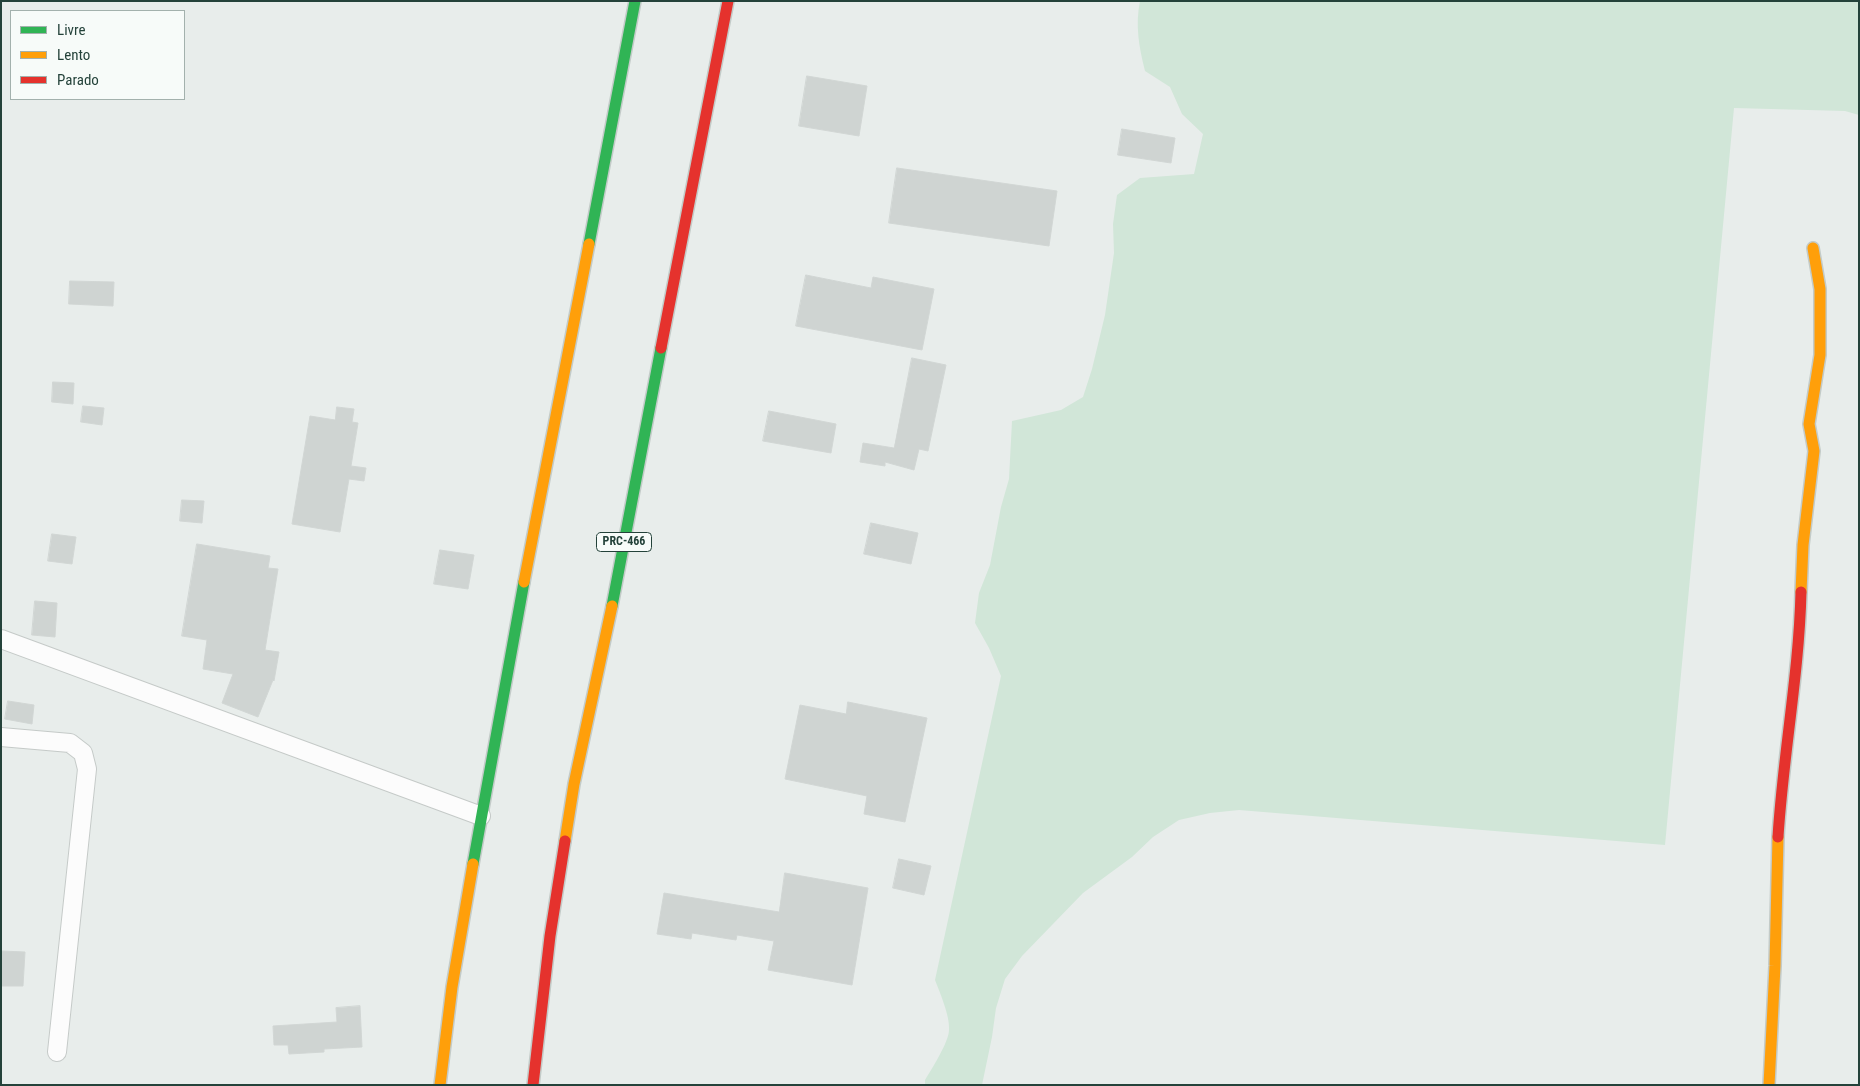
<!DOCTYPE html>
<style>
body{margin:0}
#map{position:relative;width:1860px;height:1086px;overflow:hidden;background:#e8edeb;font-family:"Roboto Condensed",sans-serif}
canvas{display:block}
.frame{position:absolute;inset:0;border:2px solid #24423a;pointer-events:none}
.legend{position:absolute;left:10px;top:10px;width:175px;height:90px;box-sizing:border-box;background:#f7fbf9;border:1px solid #a3b1ad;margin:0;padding:6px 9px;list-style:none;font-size:15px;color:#24423a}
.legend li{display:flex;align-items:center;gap:10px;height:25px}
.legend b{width:25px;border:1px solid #a3b1ad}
</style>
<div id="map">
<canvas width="1860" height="1086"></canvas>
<div class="frame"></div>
<ul class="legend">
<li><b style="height:6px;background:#30b455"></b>Livre</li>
<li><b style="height:6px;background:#ff9f0a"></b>Lento</li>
<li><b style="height:6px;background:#e5322d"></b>Parado</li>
</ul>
</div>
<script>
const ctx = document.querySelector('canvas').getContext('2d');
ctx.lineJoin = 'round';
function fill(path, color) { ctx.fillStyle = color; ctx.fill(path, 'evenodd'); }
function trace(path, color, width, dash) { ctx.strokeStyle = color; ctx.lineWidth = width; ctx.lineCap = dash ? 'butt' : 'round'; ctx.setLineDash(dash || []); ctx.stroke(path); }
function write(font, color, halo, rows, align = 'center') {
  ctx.font = font + ' "Roboto Condensed",sans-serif'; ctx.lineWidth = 4; ctx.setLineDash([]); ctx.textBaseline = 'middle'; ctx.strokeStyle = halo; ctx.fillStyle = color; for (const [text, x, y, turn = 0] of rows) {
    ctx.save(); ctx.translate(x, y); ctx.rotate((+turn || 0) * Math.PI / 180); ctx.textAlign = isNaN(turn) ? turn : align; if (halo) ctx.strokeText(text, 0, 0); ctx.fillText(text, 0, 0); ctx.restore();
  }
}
const green = new Path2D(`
 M1140 1H1859V115L1845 111 1734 108 1665 845 1239 810 1210 813 1179 820 1153 837 1132 857 1083 893 1022 956 1005 979 996 1008 992 1037 982 1085H925V1080C931 1070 949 1042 949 1030 950 1016 940 993 935 980L1001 676 989 648 975 623 979 593 990 565 1001 507 1009 479 1012 421 1061 410 1083 397 1092 369 1105 315 1114 253 1113 224 1117 195 1140 178 1194 174 1203 134 1182 114 1170 87 1145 71C1139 47 1135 25 1140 1Z`);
const building = new Path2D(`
 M807 76 867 86 859 136 799 126Z
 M1122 129 1175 138 1171 163 1118 155Z
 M897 168 1057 191 1049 246 889 223Z
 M806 275 871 288 873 277 934 289 922 350 796 326Z
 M70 281 114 282 113 306 69 304Z
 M912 358 946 365 928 451 919 449 914 470 885 462V466L860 462 863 443 894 448Z
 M53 382 74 383 73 404 52 402Z
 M83 406 104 408 102 425 81 422Z
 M337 407 354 409 352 422 358 423 351 466 366 468 364 481 349 479 340 532 292 524 310 416 335 420Z
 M769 411 836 424 831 453 763 441Z
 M182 500 204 501 202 523 180 521Z
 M871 523 918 533 911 564 864 554Z
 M52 534 76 537 72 564 48 561Z
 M197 544 270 556 268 568 278 569 265 650 279 652 274 681 273 680 258 717 222 703 233 674 203 669 207 640 182 636Z
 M440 550 474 555 468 589 434 584Z
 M35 601 57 603 55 637 32 635Z
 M8 701 34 705 32 724 5 719Z
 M848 702 927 718 905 822 864 814 867 796 785 779 800 705 846 714Z
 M899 859 931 866 924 895 893 888Z
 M785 873 868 888 852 985 768 970 774 941 737 935 736 940 692 933 691 939 657 934 664 893 779 912Z
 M1 951 25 952 23 986H1Z
 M360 1006 362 1047 324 1049V1052L289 1054 288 1045H274L273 1026 337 1022 336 1008Z`);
const street = new Path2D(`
 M1 639 481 816
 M1 737 70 743 83 753 87 769 57 1052`);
const fast = new Path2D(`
 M589 244 635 1
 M612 606 661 348
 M473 864 524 582`);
const slow = new Path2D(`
 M524 582 589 244
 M1801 592 1803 545 1814 451 1809 424 1820 355V289L1813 248
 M565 841 574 784 612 606
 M440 1085 452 987 473 864
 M1769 1085 1775 966 1778 837`);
const jam = new Path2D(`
 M661 348 728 1
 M1778 837C1783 755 1799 674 1801 592
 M533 1085 550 936 565 841`);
const shields = [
 [624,542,55]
];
const shieldNames = [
 ["PRC-466",624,542]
];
fill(green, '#d1e6d8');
fill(building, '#cfd4d2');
trace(building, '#d1d6d4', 1);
trace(street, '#c5cac8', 20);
trace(fast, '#c3cbc8', 14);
trace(slow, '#c3cbc8', 14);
trace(jam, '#c3cbc8', 14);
trace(street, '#fcfcfc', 18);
trace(fast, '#30b455', 11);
trace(slow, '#ff9f0a', 11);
trace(jam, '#e5322d', 11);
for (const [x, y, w] of shields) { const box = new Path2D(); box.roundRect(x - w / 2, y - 9.5, w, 19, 4); ctx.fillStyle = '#f7fbf9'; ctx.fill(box); trace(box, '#24423a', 1); }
write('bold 12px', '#24423a', null, shieldNames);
</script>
